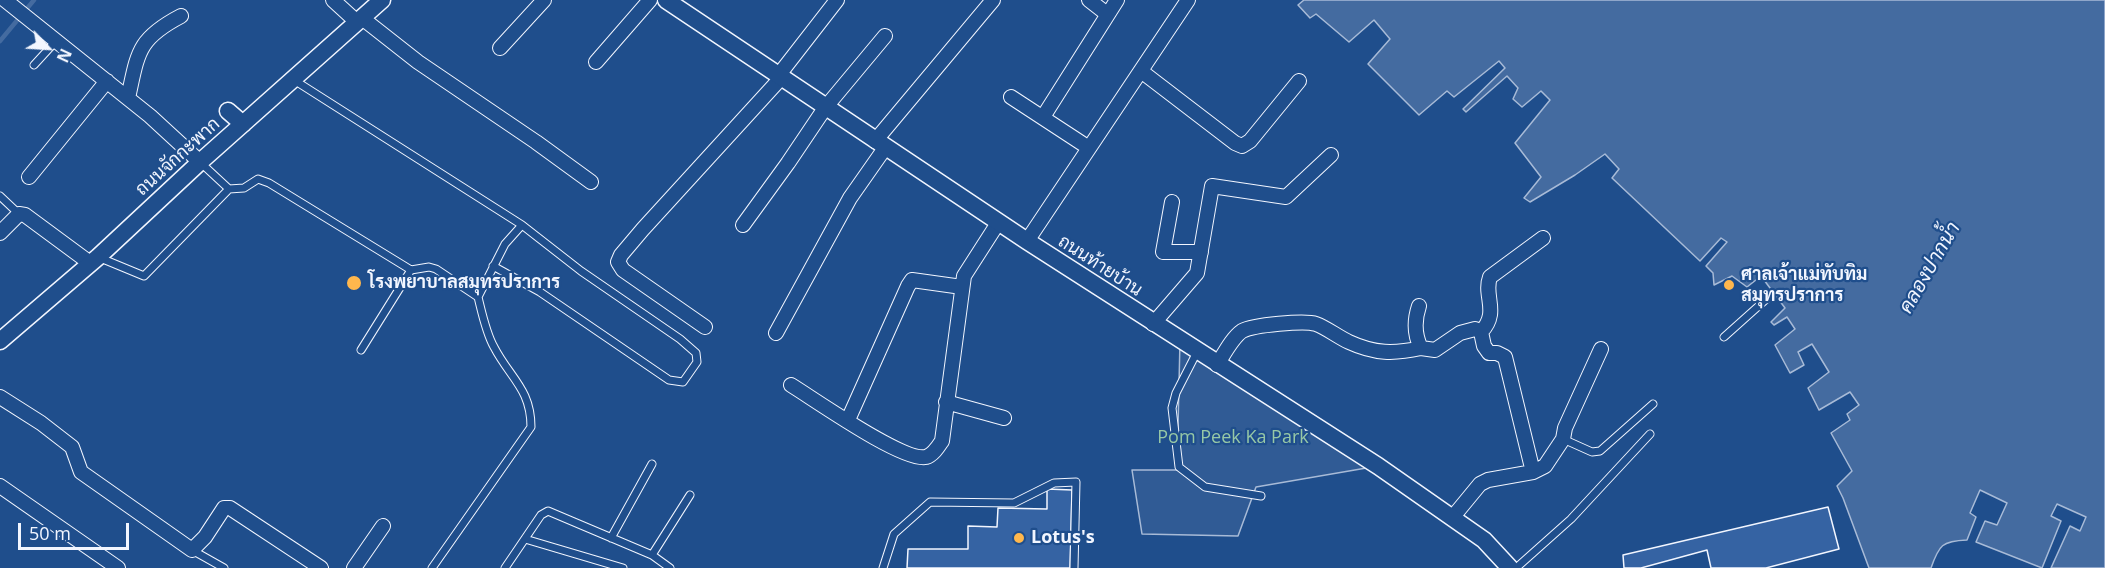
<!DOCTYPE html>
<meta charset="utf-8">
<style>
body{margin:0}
#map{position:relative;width:2105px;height:568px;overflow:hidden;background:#1f4e8c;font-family:"Open Sans",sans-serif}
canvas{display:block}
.north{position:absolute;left:18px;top:18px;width:60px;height:60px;-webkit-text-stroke:4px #1f4e8c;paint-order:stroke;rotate:115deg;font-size:16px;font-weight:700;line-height:24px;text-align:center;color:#f2f6ff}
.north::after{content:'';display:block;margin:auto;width:21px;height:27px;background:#f2f6ff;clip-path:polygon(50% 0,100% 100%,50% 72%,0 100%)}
.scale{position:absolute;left:18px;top:523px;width:111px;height:27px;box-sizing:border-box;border:3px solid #f2f6ff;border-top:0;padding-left:8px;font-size:18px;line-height:21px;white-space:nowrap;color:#f2f6ff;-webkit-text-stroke:4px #1f4e8c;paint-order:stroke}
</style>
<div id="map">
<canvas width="2105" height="568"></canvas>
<div class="north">N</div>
<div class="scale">50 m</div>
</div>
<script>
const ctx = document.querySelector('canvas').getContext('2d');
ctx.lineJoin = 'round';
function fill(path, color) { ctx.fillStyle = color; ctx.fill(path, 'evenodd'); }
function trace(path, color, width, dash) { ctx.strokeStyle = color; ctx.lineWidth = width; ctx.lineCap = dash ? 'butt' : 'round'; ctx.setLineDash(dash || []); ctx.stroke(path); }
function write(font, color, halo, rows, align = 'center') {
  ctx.font = font + ' "Open Sans",Sarabun,sans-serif'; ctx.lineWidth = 4.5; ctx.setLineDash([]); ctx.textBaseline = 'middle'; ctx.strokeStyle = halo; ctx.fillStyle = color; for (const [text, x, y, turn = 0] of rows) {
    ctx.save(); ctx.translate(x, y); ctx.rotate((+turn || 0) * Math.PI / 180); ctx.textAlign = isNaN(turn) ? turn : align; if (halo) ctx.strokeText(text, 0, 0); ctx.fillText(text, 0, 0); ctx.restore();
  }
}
const built = new Path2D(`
 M1180 341 1378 466 1256 487 1238 536 1142 534 1132 470H1177Z`);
const water = new Path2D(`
 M1304 0H2105V568H2051L2070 526 2080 531 2086 517 2057 504 2051 516 2061 521 2042 568 1976 542 1985 521 1997 525 2007 503 1980 490 1970 513 1976 517 1967 540C1942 541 1939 545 1931 568H1869L1843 498 1837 486 1852 471 1831 433 1850 420 1847 414 1859 405 1850 392 1819 410 1808 388 1829 372 1812 344 1798 352 1804 365 1790 373 1775 345 1795 329 1787 317 1774 325 1771 322 1785 308 1761 276 1747 287 1732 276 1714 285 1713 273 1706 266 1727 242 1721 238 1700 261 1612 178 1619 169 1605 154 1575 175 1530 202 1524 198 1541 177 1515 143 1550 100 1541 91 1522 107 1513 99 1518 88 1507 76 1466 112 1463 109 1505 68 1499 61 1454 97 1447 91 1419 115 1368 64 1390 39 1374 20 1349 42 1316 14 1310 18 1298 5Z`);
const stream = new Path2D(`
 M0 41 34 0`);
const building = new Path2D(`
 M1047 489 1072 490 1070 568H907L908 549H968V526L997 527 998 508 1047 509Z
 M1828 507 1839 549 1766 568H1711L1707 550 1641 568H1624L1623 555Z`);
const service = new Path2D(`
 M34 65 56 41
 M294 80 522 225 581 271 680 339 696 353 697 362 683 382 669 380 540 292 493 266
 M201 163 229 189 244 188 258 179 269 183 411 270 429 267 436 269 478 297
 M0 196 19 214
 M98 257 144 276 229 189
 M1724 337 1772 294
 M361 350 411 270
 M1197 352 1176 393 1172 408 1179 467 1205 487 1261 496
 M1563 439 1592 452 1600 451 1653 404
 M611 538 652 464
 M525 539 623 568
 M192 550 224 568
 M652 555 690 495
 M432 568 531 427C531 389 510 378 494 347 486 333 482 313 478 297L505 244 522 225
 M505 568 541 515 548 511 652 555 670 568
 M883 568 894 534 930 502 1014 503 1054 483 1076 482 1074 568
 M1516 568 1571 519 1650 434`);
const minor = new Path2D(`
 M5 0 150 116 200 162
 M333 0 357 22
 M1089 0 1107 14
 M362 18 418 62 536 142 591 182
 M500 48 544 0
 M596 62 650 0
 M1141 71 1235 143 1242 146 1250 141 1299 81
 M778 76 837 0
 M1011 97 1089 148
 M128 98C138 53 137 39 181 16
 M1043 117 1117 0
 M875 141 993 0
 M29 177 107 81
 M1172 202 1163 252H1201
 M743 225 788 163 825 108 885 36
 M0 233 19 214 25 215 90 263
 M1027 241 1188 0
 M1419 306C1414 321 1414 334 1421 348L1435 350 1460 333 1475 329 1481 332 1484 346 1489 353H1497L1505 357 1533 472
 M1153 324 1197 273 1212 186 1286 197 1331 155
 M705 327 623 270 618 262 621 255 643 229 781 78
 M1481 332C1500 312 1483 296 1490 277L1543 238
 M776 333 850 198 885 148
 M1217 365C1224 354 1232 338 1242 331 1253 325 1305 320 1316 324 1327 328 1338 337 1349 342 1375 354 1394 354 1421 348
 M791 385C814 399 903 462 926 457 933 455 938 447 942 441L964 276 998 223
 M0 397 41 423 72 447 81 472 192 550 205 537 224 508H230L321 568
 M946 402 1004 418
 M848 420 908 286 912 280 962 287
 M0 486 118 568
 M1452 518 1480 484 1488 480 1533 472 1545 466 1563 439 1565 428 1601 349
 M354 568 383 526`);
const tertiary = new Path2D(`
 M666 0 1027 241 1378 466 1484 540 1510 568
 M228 111 243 124
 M0 341 98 257 200 162 382 0`);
const markers = [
 [354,283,8,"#ffb74d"],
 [1729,285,6,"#ffb74d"],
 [1019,538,6,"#ffb74d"]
];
const streetNames = [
 ["ถนนจักกะพาก",178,157,-42],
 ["ถนนท้ายบ้าน",1100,266,33]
];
const poiNames = [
 ["ศาลเจ้าแม่ทับทิม",1741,275],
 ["สมุทรปราการ",1741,296],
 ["โรงพยาบาลสมุทรปราการ",368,283],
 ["Lotus's",1031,538]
];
const parkNames = [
 ["Pom Peek Ka Park",1233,438]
];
const waterNames = [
 ["คลองปากน้ำ",1930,268,-60]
];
fill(built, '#305b95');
trace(built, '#a8bbd7', 1.5);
fill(water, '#446ba0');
trace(water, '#a8bbd7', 1.5);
trace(stream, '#446ba0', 4.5);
fill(building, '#3563a3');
trace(building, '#f2f6ff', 1.5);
trace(service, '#f2f6ff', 9);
trace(minor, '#f2f6ff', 16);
trace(tertiary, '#f2f6ff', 19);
trace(service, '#1f4e8c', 7);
trace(minor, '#1f4e8c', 14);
trace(tertiary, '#1f4e8c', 16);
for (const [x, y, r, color] of markers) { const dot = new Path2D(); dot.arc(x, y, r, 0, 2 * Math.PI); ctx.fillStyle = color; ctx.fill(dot); trace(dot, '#1f4e8c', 2); }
write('18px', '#f2f6ff', '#1f4e8c', streetNames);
write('bold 18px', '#f2f6ff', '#1f4e8c', poiNames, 'left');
write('18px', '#97c8a6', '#1f4e8c', parkNames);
write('italic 20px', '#f2f6ff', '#1f4e8c', waterNames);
</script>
